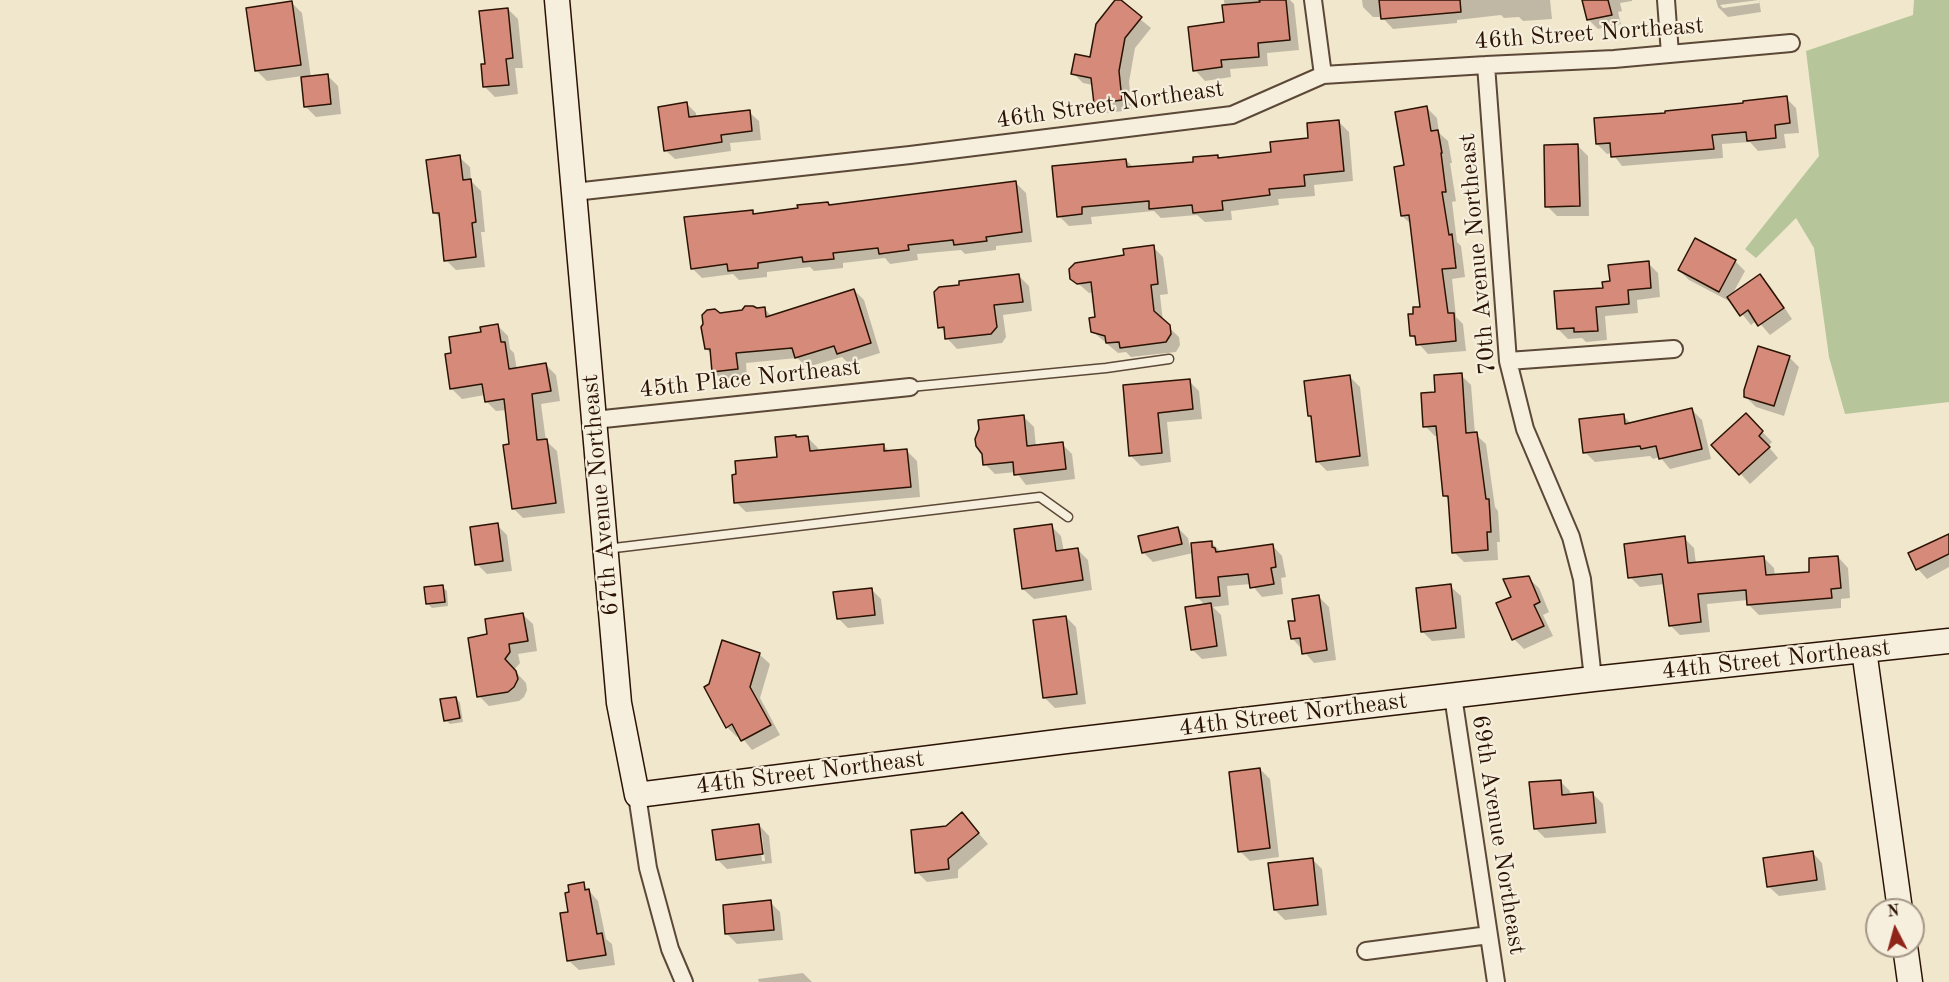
<!DOCTYPE html>
<style>
body{margin:0}
#map{position:relative;width:1949px;height:982px;overflow:hidden;background:#f1e7cd;font-family:"Old Standard TT",serif}
canvas{display:block}
.north{position:absolute;left:1865px;top:898px;width:60px;height:60px;box-sizing:border-box;background:#f6efde;border:2px solid #a59786;border-radius:50%;rotate:354deg;font-size:16px;font-weight:700;line-height:24px;text-align:center;color:#2b1303}
.north::after{content:'';display:block;margin:auto;width:21px;height:27px;background:#8f2418;clip-path:polygon(50% 0,100% 100%,50% 72%,0 100%)}
</style>
<div id="map">
<canvas width="1949" height="982"></canvas>
<div class="north">N</div>
</div>
<script>
const ctx = document.querySelector('canvas').getContext('2d');
ctx.lineJoin = 'round';
function fill(path, color) { ctx.fillStyle = color; ctx.fill(path, 'evenodd'); }
function trace(path, color, width, dash) { ctx.strokeStyle = color; ctx.lineWidth = width; ctx.lineCap = dash ? 'butt' : 'round'; ctx.setLineDash(dash || []); ctx.stroke(path); }
function write(font, color, halo, rows, align = 'center') {
  ctx.font = font + ' "Old Standard TT",serif'; ctx.lineWidth = 4.5; ctx.setLineDash([]); ctx.textBaseline = 'middle'; ctx.strokeStyle = halo; ctx.fillStyle = color; for (const [text, x, y, turn = 0] of rows) {
    ctx.save(); ctx.translate(x, y); ctx.rotate((+turn || 0) * Math.PI / 180); ctx.textAlign = isNaN(turn) ? turn : align; if (halo) ctx.strokeText(text, 0, 0); ctx.fillText(text, 0, 0); ctx.restore();
  }
}
const green = new Path2D(`
 M1914 0H1949V402L1845 414 1829 357 1814 248 1796 218 1756 258 1745 249 1819 156 1806 51 1913 15Z`);
const shadow = new Path2D(`
 M1117 0 1151 28 1135 48 1129 82 1132 110 1105 113 1095 103 1093 85 1083 83 1073 73 1091 59Z
 M1224 0H1290L1294 4 1299 50 1267 53 1268 66 1230 69 1231 77 1205 81 1195 70 1226 24Z
 M1362 0H1550L1552 19 1523 21 1519 17 1504 18 1501 15 1457 20V23L1393 29 1382 17H1373L1363 7Z
 M1584 0H1632V1L1620 3 1622 11 1618 12 1621 24 1598 29 1588 19Z
 M1716 0H1759L1761 12 1728 17 1718 7ZM1759 0V3L1723 8 1720 5Z
 M292 3 302 13 311 78 328 76 338 86 341 114 316 117 306 107 302 76 267 81 257 71Z
 M508 9 518 19 523 68H515L518 94 495 97 485 87 486 65Z
 M1786 98 1796 108 1799 133 1784 134 1786 148 1758 151 1750 142 1722 144 1723 158 1622 166 1612 153 1607 154 1597 144 1667 115Z
 M687 104 696 113V118L749 112 759 121 761 140 730 143 731 151 675 159 665 150Z
 M1427 108 1437 118 1439 133 1448 141 1452 163H1450L1456 201 1452 202 1457 242 1461 246 1465 277 1452 279 1456 317 1463 324 1466 351 1428 354 1412 336 1415 315 1421 308 1411 224 1402 216 1406 167Z
 M1339 122 1349 132 1353 181 1314 185 1315 196 1278 199 1279 205 1231 211 1232 220 1205 222 1197 215 1161 218 1154 211 1091 217 1092 224 1069 226 1059 216 1126 160 1134 168 1195 164 1217 156 1220 159 1273 153 1310 140Z
 M1578 146 1588 156 1589 216H1557L1547 206Z
 M459 157 470 167 471 181 481 191 485 232H481L485 267 456 270 446 260 441 219 434 212Z
 M1016 183 1026 193 1032 242 996 246V250L965 254 961 250 917 254 918 260 890 264 885 258 843 263V268L814 271 810 267 767 272V277L739 280 733 274 702 278 692 268 752 212 756 215 828 204 830 206Z
 M1153 247 1163 257 1168 294 1160 295 1163 322 1179 337 1180 345 1176 352 1131 357 1126 352 1118 353 1092 331 1097 318 1094 292 1089 293 1072 278Z
 M1735 261 1745 271 1732 295 1760 276 1770 286 1792 319 1770 335 1757 320 1751 325 1730 299 1729 301 1689 280 1679 270Z
 M1648 263 1658 273 1660 297 1637 300 1638 313 1605 316 1607 340 1586 342 1582 338 1568 339 1558 329 1611 282Z
 M1019 276 1029 286 1032 311 1003 315 1006 337 1002 343 957 349 947 338 946 333 940 327Z
 M854 290 864 300 880 353 848 363 842 357 807 367 797 358 746 363 747 379 723 381 713 371 712 354 706 349 719 314 765 309 772 317Z
 M498 326 508 336 510 349 514 353 517 370 546 365 556 375 560 401 541 404 546 441 557 451 565 513 523 518 513 508 511 445 507 410 496 411 486 401 485 395 462 399 452 389 453 354 483 333Z
 M1789 357 1799 367 1784 416 1756 407 1746 397Z
 M1461 375 1471 385 1475 434 1486 444 1495 507 1498 511 1500 542H1497L1498 560 1464 562 1454 552 1450 501 1444 495 1439 436H1435L1425 426 1437 394Z
 M1350 377 1360 387 1369 466 1327 471 1317 461 1312 419 1309 416Z
 M1189 381 1199 391 1202 419 1167 422 1171 462 1141 466 1131 456 1124 386Z
 M1692 410 1702 420 1711 459 1670 469 1660 457 1653 459 1650 456 1595 462 1585 452 1623 416 1632 424Z
 M1024 417 1034 427 1036 447 1062 444 1072 454 1075 479 1026 485 1016 472 995 474 985 464 981 429Z
 M1756 425 1772 442 1768 446 1778 458 1750 484 1714 445Z
 M808 438 818 448V452L883 445 890 452 907 451 917 461 920 497 746 512 736 502 798 439Z
 M497 525 507 535 512 571 487 574 477 564Z
 M1051 526 1061 536 1064 552 1078 550 1088 560 1092 590 1034 599 1023 589Z
 M1178 528 1188 538 1191 553 1211 542 1222 553 1272 545 1282 556 1286 577 1281 578 1283 594 1262 597 1251 584 1227 586 1229 605 1213 607 1221 615 1227 656 1202 659 1192 649 1205 605 1197 597 1193 553 1153 562 1143 552Z
 M1949 533V567L1927 579 1918 569 1910 554 1942 538V537Z
 M1684 538 1694 548 1696 564 1764 558 1774 568 1775 576 1811 574 1838 557 1848 568 1850 598 1841 599V608L1759 615 1749 605 1748 600 1707 604 1710 632 1680 635 1670 625 1665 584 1640 587 1630 577Z
 M1528 578 1539 588 1549 612 1543 615 1553 636 1524 649 1514 639 1512 597Z
 M1450 586 1461 596 1465 638 1432 641 1422 631Z
 M442 587 447 591 448 606 432 608 427 603Z
 M871 589 881 599 884 624 848 628 838 618Z
 M1319 597 1329 607 1336 660 1314 663 1292 638 1297 622Z
 M522 614 533 624 537 651 518 654 520 663 514 670 526 683 527 690 524 697 519 701 489 706 479 696 489 635Z
 M1066 617 1076 627 1086 704 1055 708 1045 698 1035 621Z
 M759 654 770 664 760 698 780 735 752 750 740 735 737 737 727 727Z
 M456 698 460 703 463 722 450 724 445 720Z
 M1260 769 1270 779 1279 857 1250 861 1240 851Z
 M1560 781 1570 791 1571 796 1593 794 1603 804 1606 833 1545 838 1535 828Z
 M962 814 988 844 958 870V878L927 882 917 872 946 827Z
 M759 825 769 836 772 863 727 869 717 859ZM759 835H762L765 861H762Z
 M1812 852 1822 863 1826 890 1779 896 1768 886Z
 M1312 859 1322 869 1327 915 1285 920 1275 910Z
 M583 884 598 901 606 939 612 944 615 965 579 970 568 960 571 893Z
 M770 902 780 912 783 940 737 944 727 934Z
 M803 973 812 982H759L758 979Z`);
const building = new Path2D(`
 M1115 0H1121L1142 17 1125 38 1119 71 1122 100 1094 104 1091 78 1071 74 1075 54 1090 57 1096 24Z
 M1259 0H1286L1290 40 1258 43 1259 57 1221 60 1222 67 1193 71 1188 27 1224 22 1222 5 1260 2Z
 M1379 0H1460L1461 12 1381 19Z
 M1582 0H1608L1612 15 1587 20Z
 M292 1 301 65 255 71 246 8Z
 M508 8 513 58 506 59 509 85 483 87 481 64H485L479 11Z
 M328 74 331 104 304 107 301 77Z
 M1787 96 1790 123 1775 125 1776 138 1747 141 1746 132 1712 135 1714 149 1611 157 1610 143 1596 144 1594 118 1665 113V111L1743 103V101Z
 M687 102 689 117 750 110 752 131 721 135 722 142 664 151 658 107Z
 M1427 106 1431 131 1438 130 1442 153H1441L1446 192H1442L1449 235 1452 234 1456 268 1442 269 1448 313H1454L1456 341 1416 345 1415 336H1410L1408 314H1413V307H1420L1409 215 1401 216 1394 167 1404 165 1395 112Z
 M1339 120 1344 171 1304 175 1305 186 1269 189 1270 195 1222 201 1223 210 1193 213 1192 205 1149 209V201L1082 207V214L1057 217 1052 166 1126 159 1127 167 1193 162V157L1218 155V158L1271 152 1270 142 1308 138 1307 123Z
 M1578 144 1580 206 1545 207 1544 145Z
 M460 155 463 180 471 179 476 222 472 223 476 257 444 261 439 213H433L426 160Z
 M1016 181 1022 232 986 237 987 241 954 245 953 240 908 245 909 250 879 254 878 248 833 253 834 259 803 262 802 257 758 263V268L728 271 727 264 691 269 684 217 753 210V214L798 208 797 205 828 202 829 205Z
 M1695 238 1736 260 1719 292 1678 270Z
 M1154 245 1158 284 1151 285 1154 311 1170 325 1171 334 1166 342 1120 348 1119 342 1106 343 1105 336 1091 332 1089 318 1095 317 1091 282 1077 284 1070 279 1069 269 1075 263 1124 255 1123 249Z
 M1649 261 1651 288 1628 290 1629 304 1596 307 1598 331 1574 332V328L1557 329 1554 291 1603 288 1602 282 1610 281 1608 265Z
 M1019 274 1023 302 994 305 997 327 991 334 945 339 944 327 938 328 934 292 939 287 959 285V281Z
 M1760 274 1784 308 1758 326 1748 310 1740 316 1727 297Z
 M854 289 871 343 837 354 834 346 795 358 792 348 736 353 738 369 712 372 710 349H705L701 327 703 324 702 315 707 310 715 309 720 313 742 310 745 306H753L757 308 765 307 766 317Z
 M498 324 501 342H505L509 369 546 363 551 391 532 394 537 440 547 439 556 503 512 509 503 445 509 444 504 399 485 402 482 384 450 389 445 354 451 353 449 337 481 332 480 327Z
 M1758 346 1790 356 1774 406 1744 397V390Z
 M1462 373 1466 433 1477 432 1486 499H1489L1491 532H1487L1488 550 1452 553 1448 496H1443L1436 426 1423 427 1421 393 1435 392 1434 375Z
 M1350 375 1360 456 1316 462 1311 416H1308L1304 381Z
 M1190 379 1193 409 1158 413 1162 453 1129 456 1123 385Z
 M1692 408 1702 449 1659 459 1656 446 1641 449 1640 446 1583 453 1579 419 1624 414 1625 424Z
 M1746 413 1763 431 1759 436 1770 447 1739 475 1711 445Z
 M1024 415 1027 446 1063 442 1066 469 1014 475 1013 462 983 465 982 454 976 446 975 439 979 429 978 420Z
 M796 435V437L808 436 810 451 884 444V451L907 449 911 487 734 503 732 475 736 474 735 461 777 457 775 437Z
 M498 523 503 561 475 565 470 527Z
 M1052 524 1056 551 1078 548 1083 580 1022 589 1014 529Z
 M1178 527 1182 544 1142 553 1138 536Z
 M1949 534V554L1916 570 1908 553Z
 M1685 536 1688 563 1764 556 1766 575 1809 572V558L1838 556 1841 588 1831 589 1832 598 1747 605 1746 590 1698 594 1701 622 1669 626 1662 574 1628 578 1624 544Z
 M1212 541V547L1215 548 1216 552 1273 544 1276 567 1271 568 1274 584 1250 588 1248 574 1218 577 1220 596 1196 598 1191 543Z
 M1529 576 1540 602 1534 605 1544 626 1512 640 1496 603 1511 597 1503 579Z
 M1451 584 1456 628 1421 632 1416 588Z
 M443 585 445 602 426 604 424 587Z
 M872 588 875 615 837 619 833 592Z
 M1319 595 1327 650 1302 654 1300 638 1291 639 1288 621H1295L1292 599Z
 M1211 603 1217 646 1191 650 1185 607Z
 M523 613 528 641 509 644 510 652 505 659 516 671 518 679 514 687 508 692 477 697 468 638 487 634 485 619Z
 M1066 616 1077 694 1043 698 1033 620Z
 M722 640 760 653 750 687 771 725 741 741 732 724 726 728 704 687 709 684Z
 M456 697 460 718 444 721 440 699Z
 M1260 768 1270 848 1238 852 1229 772Z
 M1561 780 1562 795 1593 792 1596 823 1534 829 1529 782Z
 M962 812 979 833 948 859 949 869 915 873 911 830 946 826Z
 M759 824 763 854 716 860 712 830Z
 M1813 851 1817 880 1767 887 1763 858Z
 M1313 858 1318 905 1274 910 1268 863Z
 M584 882 585 890 589 889 597 934 602 933 606 955 567 961 560 913 568 912 565 893 569 892 568 885Z
 M771 900 774 930 725 934 723 905Z`);
const lane = new Path2D(`
 M910 387 1106 368 1169 359
 M606 549 1040 497 1068 517`);
const street = new Path2D(`
 M1313 0 1323 75
 M1666 0 1670 54
 M1486 65 1508 361 1525 429 1571 537 1582 579 1593 679
 M574 192 910 155 1232 115 1323 75 1486 65 1614 59 1791 43
 M1508 361 1674 349
 M594 420 910 387
 M1453 696 1496 982
 M637 795 648 868 670 949 684 982
 M1366 951 1489 935`);
const secondary = new Path2D(`
 M557 0 619 703 637 795 1066 741 1593 679 1949 641
 M1864 650 1900 910
 M1905 946 1910 982`);
const streetNames = [
 ["46th Street Northeast",1589,34,-4],
 ["46th Street Northeast",1110,105,-8],
 ["70th Avenue Northeast",1478,254,-95],
 ["45th Place Northeast",750,379,-6],
 ["67th Avenue Northeast",601,495,-95],
 ["44th Street Northeast",1776,660,-6],
 ["44th Street Northeast",1293,715,-7],
 ["44th Street Northeast",810,773,-7],
 ["69th Avenue Northeast",1498,835,81]
];
fill(green, '#b7c69a');
fill(shadow, '#0003');
fill(building, '#d68a7a');
trace(building, '#2b1303', 1.5);
trace(lane, '#5c4836', 11);
trace(street, '#5c4836', 20);
trace(secondary, '#2b1303', 27);
trace(lane, '#f6efde', 8);
trace(street, '#f6efde', 16);
trace(secondary, '#f6efde', 24);
write('24px', '#2b1303', '#f6efde', streetNames);
</script>
